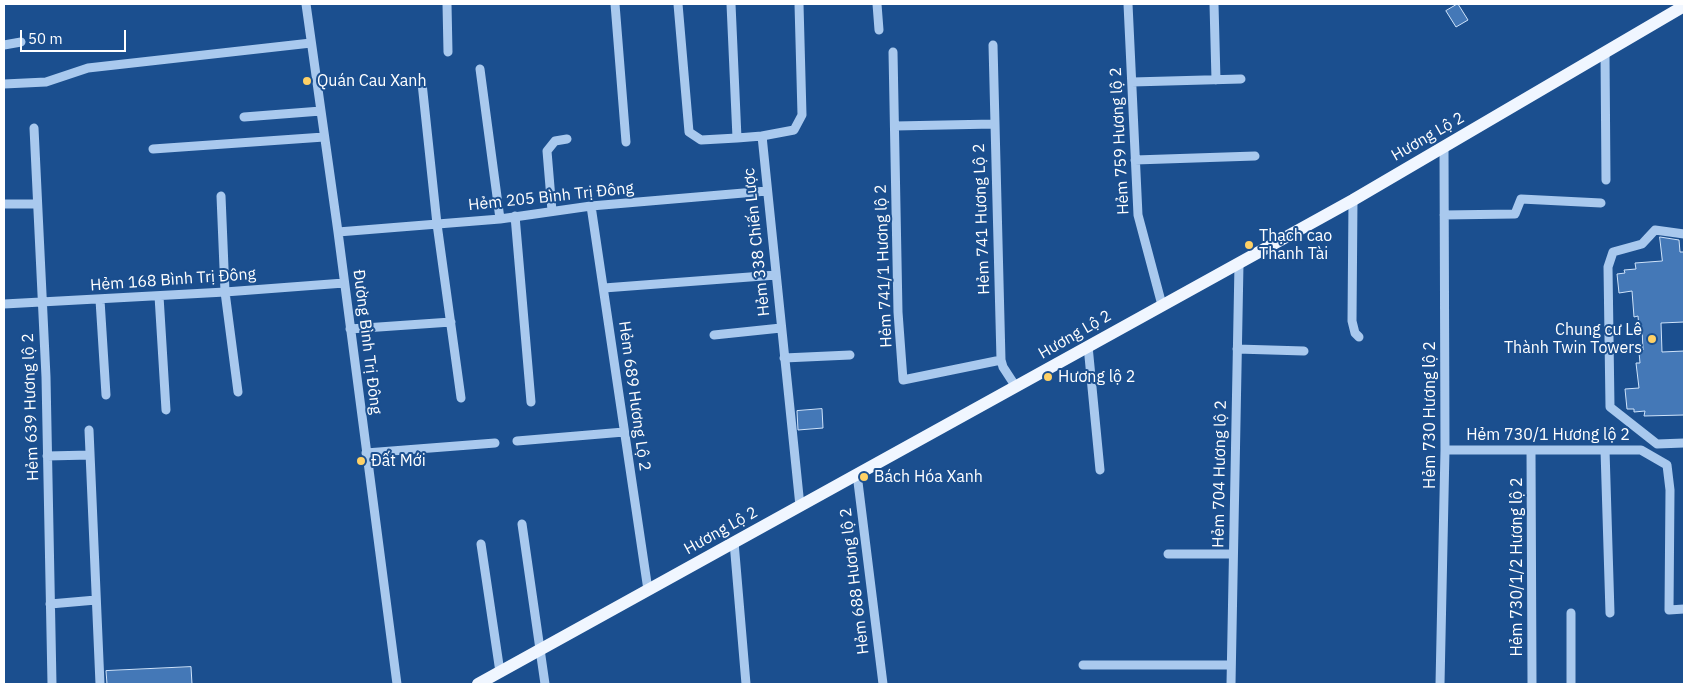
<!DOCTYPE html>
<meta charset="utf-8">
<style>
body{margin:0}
#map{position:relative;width:1688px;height:688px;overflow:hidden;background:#1b4f8f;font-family:"IBM Plex Sans",sans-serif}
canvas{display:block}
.frame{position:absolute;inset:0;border:5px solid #fff;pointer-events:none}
.scale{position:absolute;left:20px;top:30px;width:106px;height:22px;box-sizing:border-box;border:2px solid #fff;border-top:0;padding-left:6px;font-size:15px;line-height:18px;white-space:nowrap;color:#fff;-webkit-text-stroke:4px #1b4f8f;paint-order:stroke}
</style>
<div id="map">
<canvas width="1688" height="688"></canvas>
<div class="frame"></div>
<div class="scale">50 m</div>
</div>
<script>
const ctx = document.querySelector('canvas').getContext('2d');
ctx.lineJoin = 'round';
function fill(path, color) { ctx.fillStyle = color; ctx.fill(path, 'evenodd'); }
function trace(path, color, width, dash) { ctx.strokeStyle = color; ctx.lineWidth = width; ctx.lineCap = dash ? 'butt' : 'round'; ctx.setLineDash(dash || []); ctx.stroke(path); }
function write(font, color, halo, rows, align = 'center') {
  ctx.font = font + ' "IBM Plex Sans",sans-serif'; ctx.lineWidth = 4; ctx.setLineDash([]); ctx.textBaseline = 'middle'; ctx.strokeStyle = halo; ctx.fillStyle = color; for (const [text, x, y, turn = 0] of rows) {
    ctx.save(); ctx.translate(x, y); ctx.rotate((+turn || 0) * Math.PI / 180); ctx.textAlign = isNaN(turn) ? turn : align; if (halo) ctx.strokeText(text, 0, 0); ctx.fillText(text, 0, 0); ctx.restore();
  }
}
const building = new Path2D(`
 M1458 4 1468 20 1456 27 1446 11Z
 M1660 237 1679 240 1680 252H1684V322L1661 323 1662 352 1684 351V415L1644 416 1645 411 1634 412V409H1627L1625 389 1639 388 1636 363H1640L1639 352 1643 350 1642 328H1639L1638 316 1634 317 1632 291 1619 293 1617 274 1625 273 1624 270 1636 269 1635 263 1662 261Z
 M822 409 823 428 798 430 797 411Z
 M191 667 192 684H107L106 671Z`);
const minor = new Path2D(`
 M306 4 338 232 397 684
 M447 4 448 52
 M615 4 626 142
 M678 4 689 132 701 140 737 138
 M731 4 737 138 762 136
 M799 4 802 115 794 130 762 136 800 506
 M877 4 879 30
 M1128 4 1138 215 1162 305
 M1214 4 1216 80
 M4 45 21 42
 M993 45 1001 360 1003 367 1016 387
 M893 52 898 312 903 380 1001 360
 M1605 54 1606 180
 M480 69 500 219
 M1132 82 1241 79
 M422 83 437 224 461 398
 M4 84 46 82 88 68 311 43
 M244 117 321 111
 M895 126 994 124
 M34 128 46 377 52 684
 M153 149 324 137
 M1135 160 1255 156
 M221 196 225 292 238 392
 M1353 200 1352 321 1355 333 1359 337
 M4 204H37
 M591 206 648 590
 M552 211 547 151 555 141 567 139
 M1444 215 1515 214 1521 199 1601 203
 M515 216 531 402
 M338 232 500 219 591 206 767 191
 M1684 234 1655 230 1642 244 1613 252 1608 267 1610 407 1657 444 1684 443
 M604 288 776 275
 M159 296 166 410
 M100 300 106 395
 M4 304 225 292 344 283
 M350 329 451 322
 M714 335 781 328
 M1088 346 1100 470
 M1237 349 1304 351
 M784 358 850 355
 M89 430 100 684
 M517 441 624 432
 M1445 450H1641L1667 465 1670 490 1669 610 1684 609
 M1531 450 1532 684
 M1605 450 1610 613
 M366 453 495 443
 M47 456 90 455
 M857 474 883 684
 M522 524 545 684
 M734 542 746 684
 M481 544 500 672
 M1168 554H1233
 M50 604 96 600
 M1083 665H1231
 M1231 684 1239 264
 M1440 684 1445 450 1444 146
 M1571 684V613`);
const major = new Path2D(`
 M478 684 1353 200 1684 6`);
const markers = [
 [307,81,5,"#ffd166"],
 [1249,245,5,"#ffd166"],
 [1652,339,5,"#ffd166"],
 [1048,377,5,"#ffd166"],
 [361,461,5,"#ffd166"],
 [864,477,5,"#ffd166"]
];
const poiNames = [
 ["Quán Cau Xanh",317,81],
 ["Thạch cao",1259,236],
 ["Thanh Tài",1259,254],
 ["Chung cư Lê",1642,330,"right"],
 ["Thành Twin Towers",1642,348,"right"],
 ["Hương lộ 2",1058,377],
 ["Đất Mới",371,461],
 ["Bách Hóa Xanh",874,477]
];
const streetNames = [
 ["Hương Lộ 2",1428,137,-30],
 ["Hẻm 759 Hương lộ 2",1120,141,-93],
 ["Hẻm 205 Bình Trị Đông",551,197,-6],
 ["Hẻm 741 Hương Lộ 2",982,219,-92],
 ["Hẻm 338 Chiến Lược",757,242,-96],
 ["Hẻm 741/1 Hương lộ 2",884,266,-92],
 ["Hẻm 168 Bình Trị Đông",173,280,-4],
 ["Hương Lộ 2",1075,335,-30],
 ["Đường Bình Trị Đông",367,342,83],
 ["Hẻm 689 Hương Lộ 2",634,396,82],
 ["Hẻm 639 Hương lộ 2",31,407,-92],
 ["Hẻm 730 Hương lộ 2",1430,415,-90],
 ["Hẻm 730/1 Hương lộ 2",1548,435],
 ["Hẻm 704 Hương lộ 2",1220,474,-89],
 ["Hương Lộ 2",721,531,-29],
 ["Hẻm 730/1/2 Hương lộ 2",1517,567,-90],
 ["Hẻm 688 Hương lộ 2",855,581,-97]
];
fill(building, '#4478b7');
trace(building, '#cfe3fa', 1);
trace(minor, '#a9c9ee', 9);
trace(major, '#f0f6ff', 12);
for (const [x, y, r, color] of markers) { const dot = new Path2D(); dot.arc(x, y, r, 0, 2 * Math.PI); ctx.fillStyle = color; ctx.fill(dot); trace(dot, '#1b4f8f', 2); }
write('16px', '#fff', '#1b4f8f', poiNames, 'left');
write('16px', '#fff', '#1b4f8f', streetNames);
</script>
